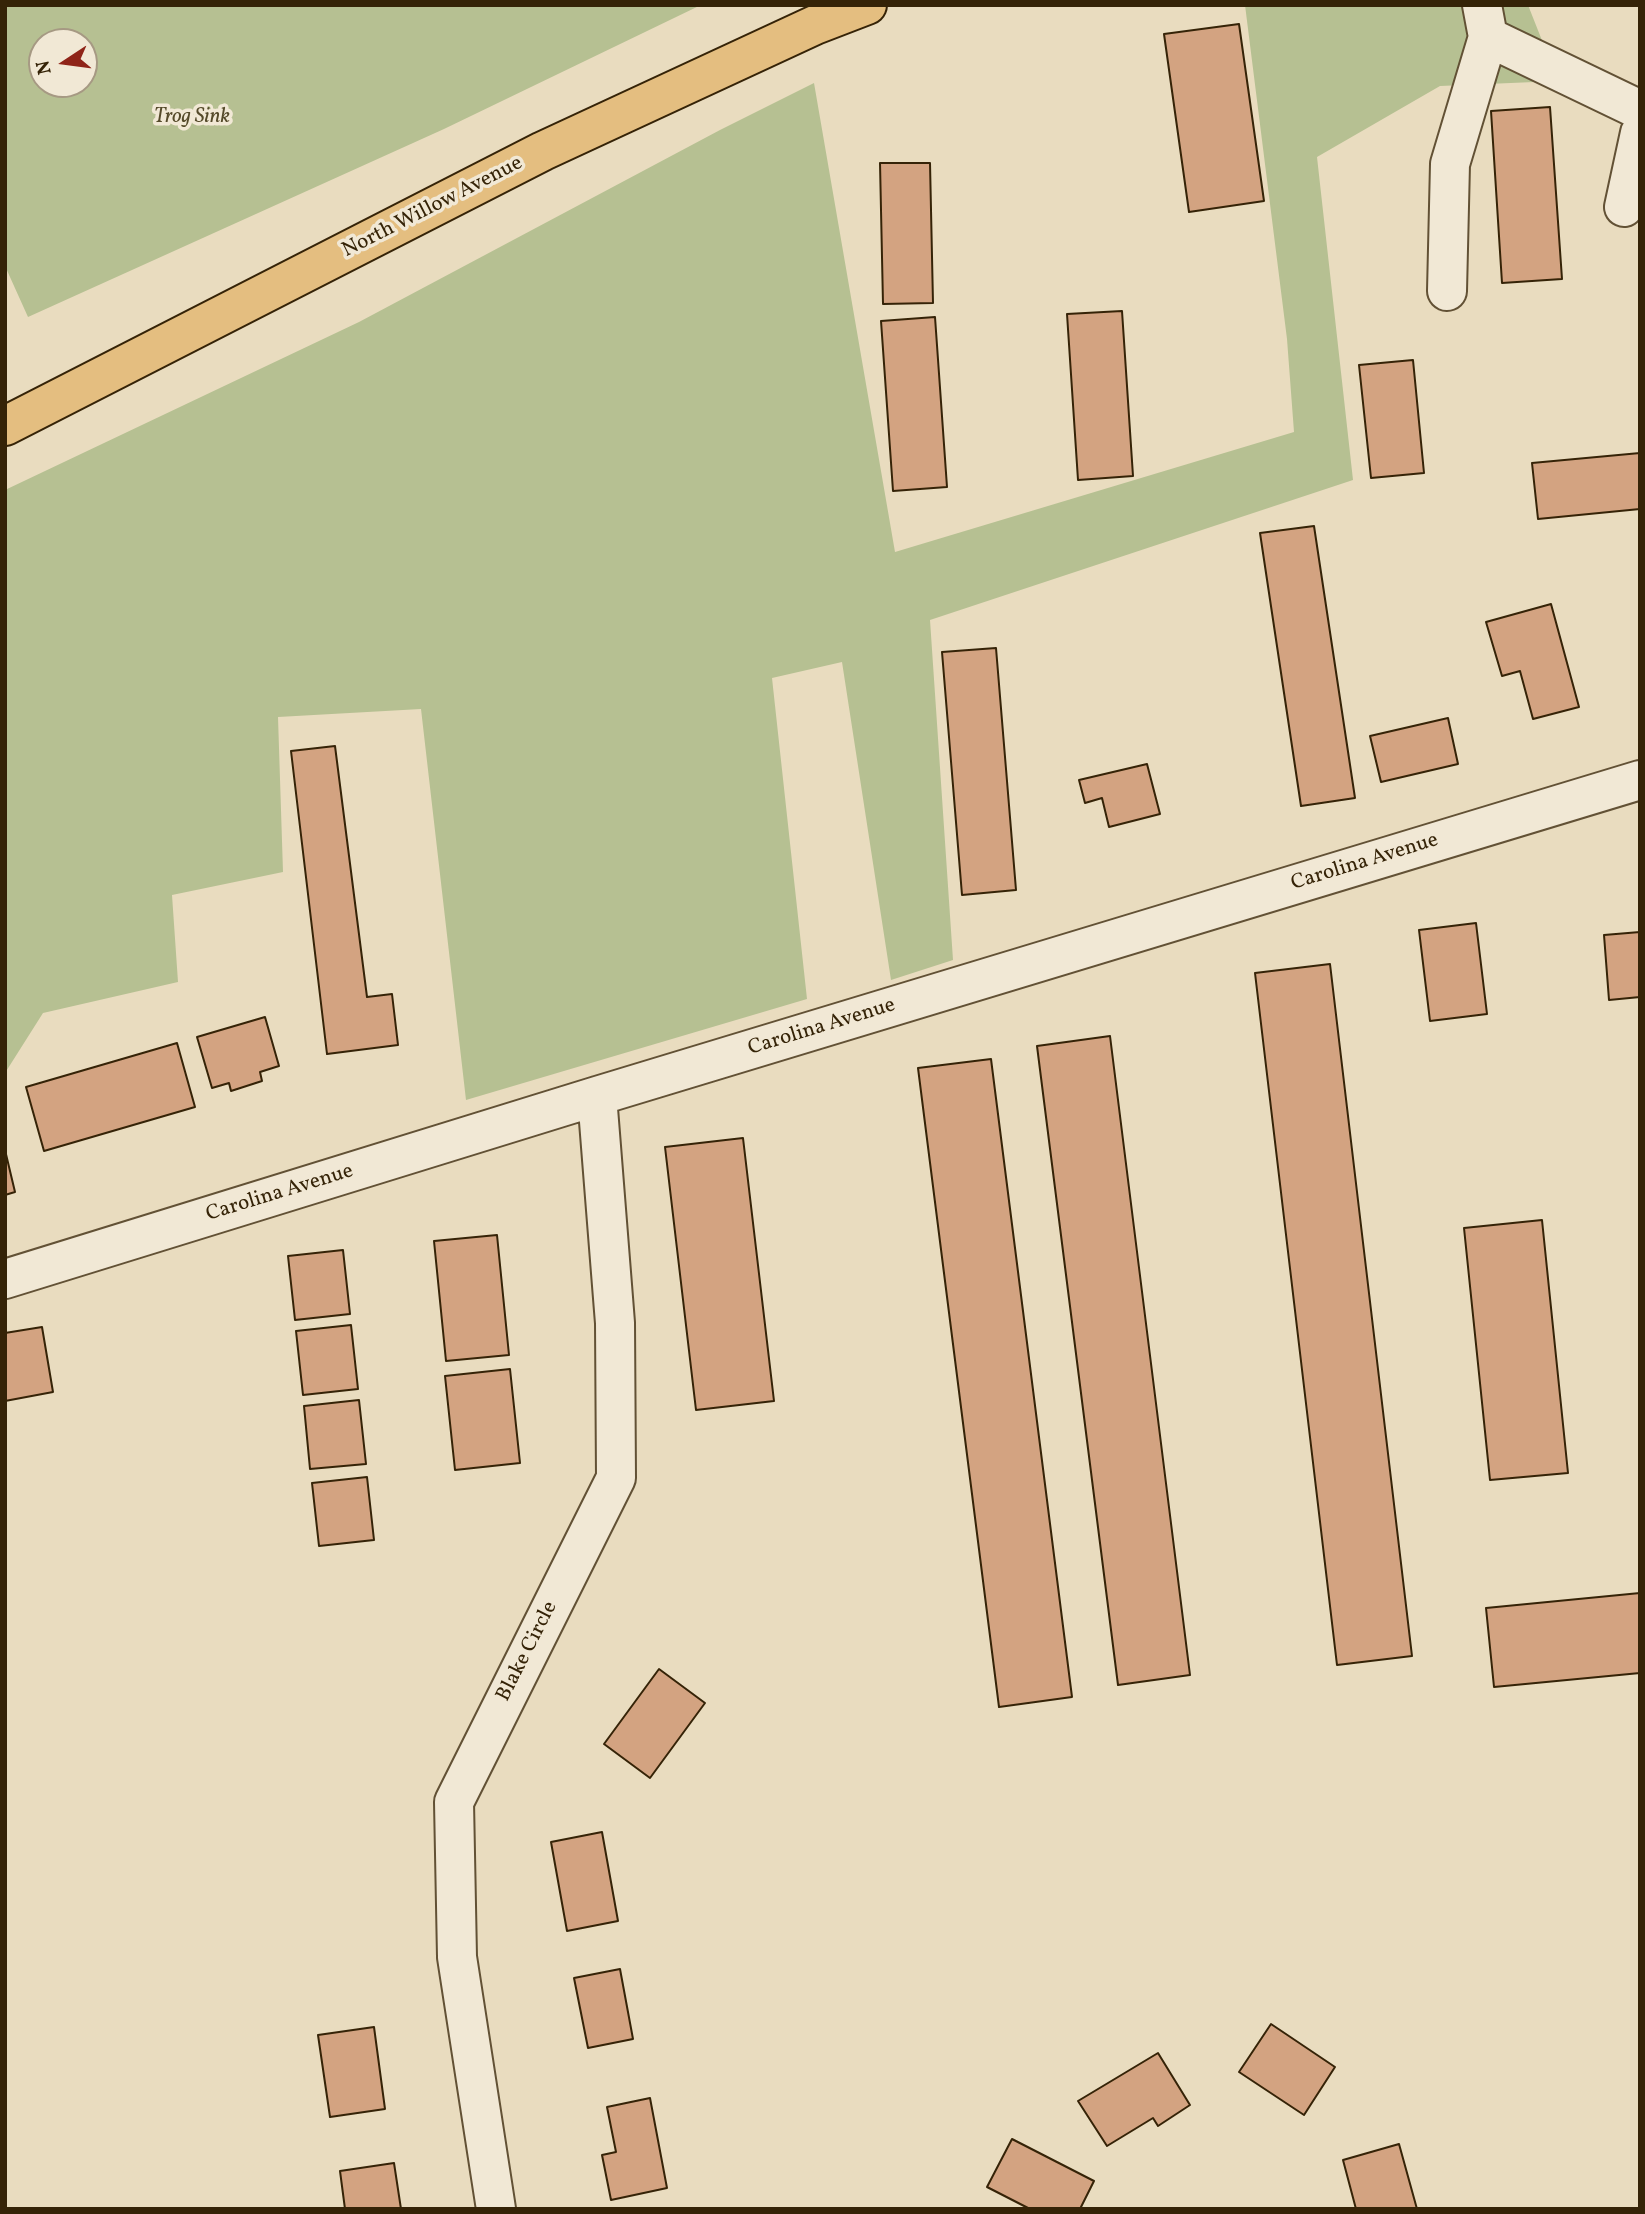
<!DOCTYPE html>
<style>
body{margin:0}
#map{position:relative;width:1645px;height:2214px;overflow:hidden;background:#e9dcbf;font-family:Vollkorn,serif}
canvas{display:block}
.frame{position:absolute;inset:0;border:7px solid #352307;pointer-events:none}
.north{position:absolute;left:28px;top:28px;width:70px;height:70px;box-sizing:border-box;background:#f1e8d5;border:2px solid #a69983;border-radius:50%;rotate:257deg;font-size:19px;font-weight:700;line-height:28px;text-align:center;color:#352307}
.north::after{content:'';display:block;margin:auto;width:24px;height:32px;background:#8f2418;clip-path:polygon(50% 0,100% 100%,50% 72%,0 100%)}
</style>
<div id="map">
<canvas width="1645" height="2214"></canvas>
<div class="frame"></div>
<div class="north">N</div>
</div>
<script>
const ctx = document.querySelector('canvas').getContext('2d');
ctx.lineJoin = 'round';
function fill(path, color) { ctx.fillStyle = color; ctx.fill(path, 'evenodd'); }
function trace(path, color, width, dash) { ctx.strokeStyle = color; ctx.lineWidth = width; ctx.lineCap = dash ? 'butt' : 'round'; ctx.setLineDash(dash || []); ctx.stroke(path); }
function write(font, color, halo, rows, align = 'center') {
  ctx.font = font + ' Vollkorn,serif'; ctx.lineWidth = 7; ctx.setLineDash([]); ctx.textBaseline = 'middle'; ctx.strokeStyle = halo; ctx.fillStyle = color; for (const [text, x, y, turn = 0] of rows) {
    ctx.save(); ctx.translate(x, y); ctx.rotate((+turn || 0) * Math.PI / 180); ctx.textAlign = isNaN(turn) ? turn : align; if (halo) ctx.strokeText(text, 0, 0); ctx.fillText(text, 0, 0); ctx.restore();
  }
}
const green = new Path2D(`
 M5 5H701L444 129 28 317 5 266ZM42 42H84V84H42Z
 M1245 5H1528L1558 81 1440 86 1317 157 1353 480 930 620 953 960 891 980 842 662 772 678 807 999 466 1100 421 709 278 717 283 872 172 895 178 982 43 1013 5 1073V490L359 322 720 130 814 83 895 552 1294 432 1287 339Z`);
const building = new Path2D(`
 M1239 24 1264 201 1189 212 1164 34Z
 M1550 107 1562 279 1502 283 1491 111Z
 M880 163H930L933 303 883 304Z
 M1122 311 1133 476 1078 480 1067 314Z
 M935 317 947 487 893 491 881 321Z
 M1413 360 1424 473 1371 478 1359 365Z
 M1640 453V509L1538 519 1532 463Z
 M1314 526 1355 798 1301 806 1260 533Z
 M1551 604 1579 707 1533 719 1520 671 1502 676 1486 622Z
 M996 648 1016 890 962 895 942 652Z
 M1448 718 1458 764 1381 782 1370 736Z
 M335 746 367 997 392 994 398 1045 327 1054 291 751Z
 M1147 764 1160 814 1109 827 1102 798 1085 803 1079 780Z
 M1476 923 1487 1014 1430 1021 1419 930Z
 M1640 932V997L1609 1000 1604 935Z
 M1330 964 1412 1656 1337 1665 1255 973Z
 M265 1017 279 1066 260 1072 262 1081 231 1091 229 1083 212 1088 197 1037Z
 M1110 1036 1190 1675 1118 1685 1037 1046Z
 M177 1043 195 1107 44 1151 26 1087Z
 M991 1059 1072 1697 999 1707 918 1068Z
 M743 1138 774 1401 696 1410 665 1147Z
 M5 1150 15 1192 5 1195Z
 M1542 1220 1568 1473 1490 1480 1464 1228Z
 M497 1235 509 1355 446 1361 434 1241Z
 M343 1250 350 1314 295 1320 288 1256Z
 M351 1325 358 1389 303 1395 296 1331Z
 M42 1327 53 1392 5 1401V1333Z
 M510 1369 520 1463 455 1470 445 1376Z
 M359 1400 366 1464 310 1469 304 1406Z
 M367 1477 374 1540 319 1546 312 1483Z
 M1640 1593V1673L1494 1687 1486 1608Z
 M659 1669 705 1703 650 1778 604 1744Z
 M602 1832 618 1921 567 1931 551 1842Z
 M620 1969 633 2039 588 2048 574 1978Z
 M1271 2024 1335 2067 1304 2115 1239 2072Z
 M374 2027 385 2109 330 2117 318 2035Z
 M1158 2053 1190 2105 1158 2126 1153 2118 1107 2146 1078 2101Z
 M650 2098 667 2188 611 2200 602 2155 616 2152 607 2107Z
 M1012 2139 1094 2181 1080 2209H1030L987 2187Z
 M1399 2144 1417 2209H1356L1343 2160Z
 M394 2163 401 2209H345L340 2171Z`);
const minor = new Path2D(`
 M1488 37 1640 110
 M1624 207 1640 133
 M1447 291 1450 164 1488 37 1482 5
 M5 1279 597 1096 1640 780
 M496 2209 457 1957 454 1802 616 1478 615 1323 597 1096`);
const major = new Path2D(`
 M5 426 543 151 815 25 867 5`);
const parkNames = [
 ["Trog Sink",192,118]
];
const streetNames = [
 ["North Willow Avenue",433,208,-27],
 ["Carolina Avenue",1365,863,-17],
 ["Carolina Avenue",822,1028,-17],
 ["Carolina Avenue",280,1194,-17],
 ["Blake Circle",528,1652,-63]
];
fill(green, '#b6c092');
fill(building, '#d3a381');
trace(building, '#352307', 2);
trace(minor, '#625135', 42);
trace(major, '#352307', 42);
trace(minor, '#f1e8d5', 38);
trace(major, '#e4be80', 38);
write('italic 21px', '#554a2a', '#f1e8d5', parkNames);
write('21px', '#352307', '#f1e8d5', streetNames);
</script>
